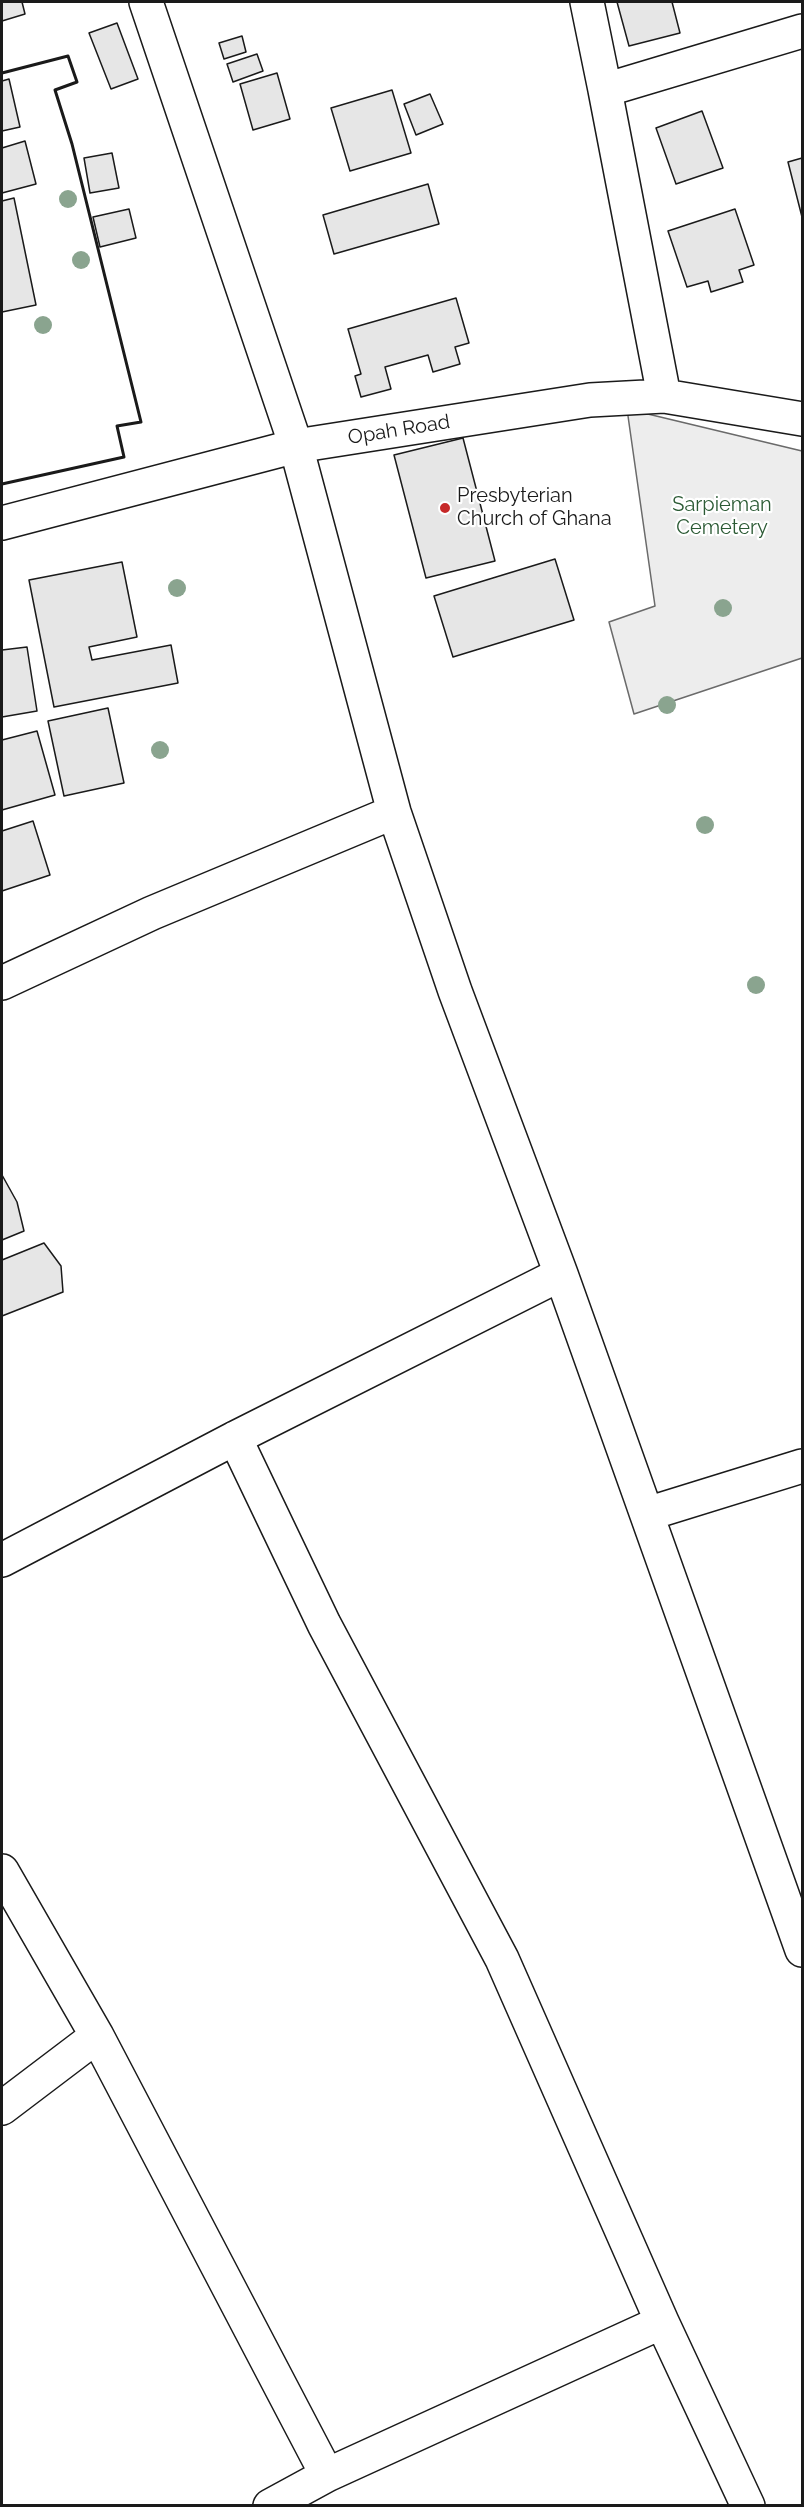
<!DOCTYPE html>
<style>
body{margin:0}
#map{position:relative;width:804px;height:2507px;overflow:hidden;background:#fff;font-family:Raleway,sans-serif}
canvas{display:block}
.frame{position:absolute;inset:0;border:3px solid #1a1a1a;pointer-events:none}
</style>
<div id="map">
<canvas width="804" height="2507"></canvas>
<div class="frame"></div>
</div>
<script>
const ctx = document.querySelector('canvas').getContext('2d');
ctx.lineJoin = 'round';
function fill(path, color) { ctx.fillStyle = color; ctx.fill(path, 'evenodd'); }
function trace(path, color, width, dash) { ctx.strokeStyle = color; ctx.lineWidth = width; ctx.lineCap = dash ? 'butt' : 'round'; ctx.setLineDash(dash || []); ctx.stroke(path); }
function write(font, color, halo, rows, align = 'center') {
  ctx.font = font + ' Raleway,sans-serif'; ctx.lineWidth = 4.5; ctx.setLineDash([]); ctx.textBaseline = 'middle'; ctx.strokeStyle = halo; ctx.fillStyle = color; for (const [text, x, y, turn = 0] of rows) {
    ctx.save(); ctx.translate(x, y); ctx.rotate((+turn || 0) * Math.PI / 180); ctx.textAlign = isNaN(turn) ? turn : align; if (halo) ctx.strokeText(text, 0, 0); ctx.fillText(text, 0, 0); ctx.restore();
  }
}
const built = new Path2D(`
 M627 409 802 451V658L634 714 609 622 655 606Z`);
const building = new Path2D(`
 M2 2H22L25 14 2 21Z
 M617 2H672L680 33 629 46Z
 M117 23 138 79 111 89 89 33Z
 M242 36 246 52 224 59 219 43Z
 M257 54 263 71 233 82 227 64Z
 M277 73 290 119 253 130 240 84Z
 M9 79 20 127 2 131V81Z
 M392 90 411 153 350 171 331 108Z
 M430 94 443 124 416 135 404 104Z
 M702 111 723 168 676 184 656 128Z
 M25 141 36 184 2 193V148Z
 M112 153 119 188 90 193 84 158Z
 M802 158V217L788 162Z
 M428 184 439 224 334 254 323 215Z
 M14 198 36 305 2 312V201Z
 M129 209 136 238 100 247 93 217Z
 M735 209 754 265 739 270 743 282 711 292 708 281 687 287 668 231Z
 M456 298 469 343 455 347 460 364 433 372 428 355 385 367 391 389 361 397 355 376 361 374 348 329Z
 M463 438 495 561 426 578 394 455Z
 M555 559 574 620 453 657 434 596Z
 M122 562 137 637 89 647 92 660 171 645 178 683 54 707 29 580Z
 M27 647 37 711 2 717V650Z
 M108 708 124 783 64 796 48 721Z
 M37 731 55 795 2 810V740Z
 M33 821 50 875 2 891V831Z
 M2 1175 17 1202 24 1231 2 1240Z
 M44 1243 61 1266 63 1292 2 1316V1260Z`);
const minor = new Path2D(`
 M146 2 296 446 394 812 455 991 561 1274 802 1950
 M587 2 605 90
 M664 396 605 90 802 31
 M2 523 296 446 590 400 664 396 802 419
 M2 983 152 913 394 812
 M235 1438 324 1624 502 1959 662 2322 748 2506
 M647 1514 802 1466
 M2 1560 235 1438 561 1274
 M2 1871 97 2036 327 2475
 M2 2108 97 2036
 M270 2506 327 2475 662 2322`);
const wall = new Path2D(`
 M2 73 68 56 77 82 55 90 72 144 141 422 117 426 124 457 2 484`);
const trees = [
 [68,199],
 [81,260],
 [43,325],
 [177,588],
 [723,608],
 [667,705],
 [160,750],
 [705,825],
 [756,985]
];
const markers = [
 [445,508,6,"#c62828"]
];
const streetNames = [
 ["Opah Road",399,430,-9]
];
const poiNames = [
 ["Presbyterian",457,496],
 ["Church of Ghana",457,519]
];
const parkNames = [
 ["Sarpieman",722,505],
 ["Cemetery",722,528]
];
fill(built, '#ededed');
trace(built, '#6a6a6a', 1.5);
fill(building, '#e6e6e6');
trace(building, '#1a1a1a', 1.5);
trace(minor, '#1a1a1a', 36);
trace(minor, '#fff', 33);
trace(wall, '#1a1a1a', 3);
ctx.fillStyle = '#8aa48f';
for (const [x, y] of trees) { ctx.beginPath(); ctx.arc(x, y, 9, 0, 2 * Math.PI); ctx.fill(); }
for (const [x, y, r, color] of markers) { const dot = new Path2D(); dot.arc(x, y, r, 0, 2 * Math.PI); ctx.fillStyle = color; ctx.fill(dot); trace(dot, '#fff', 2); }
write('20px', '#1a1a1a', '#fff', streetNames);
write('20px', '#1a1a1a', '#fff', poiNames, 'left');
write('20px', '#2b5a34', '#fff', parkNames);
</script>
